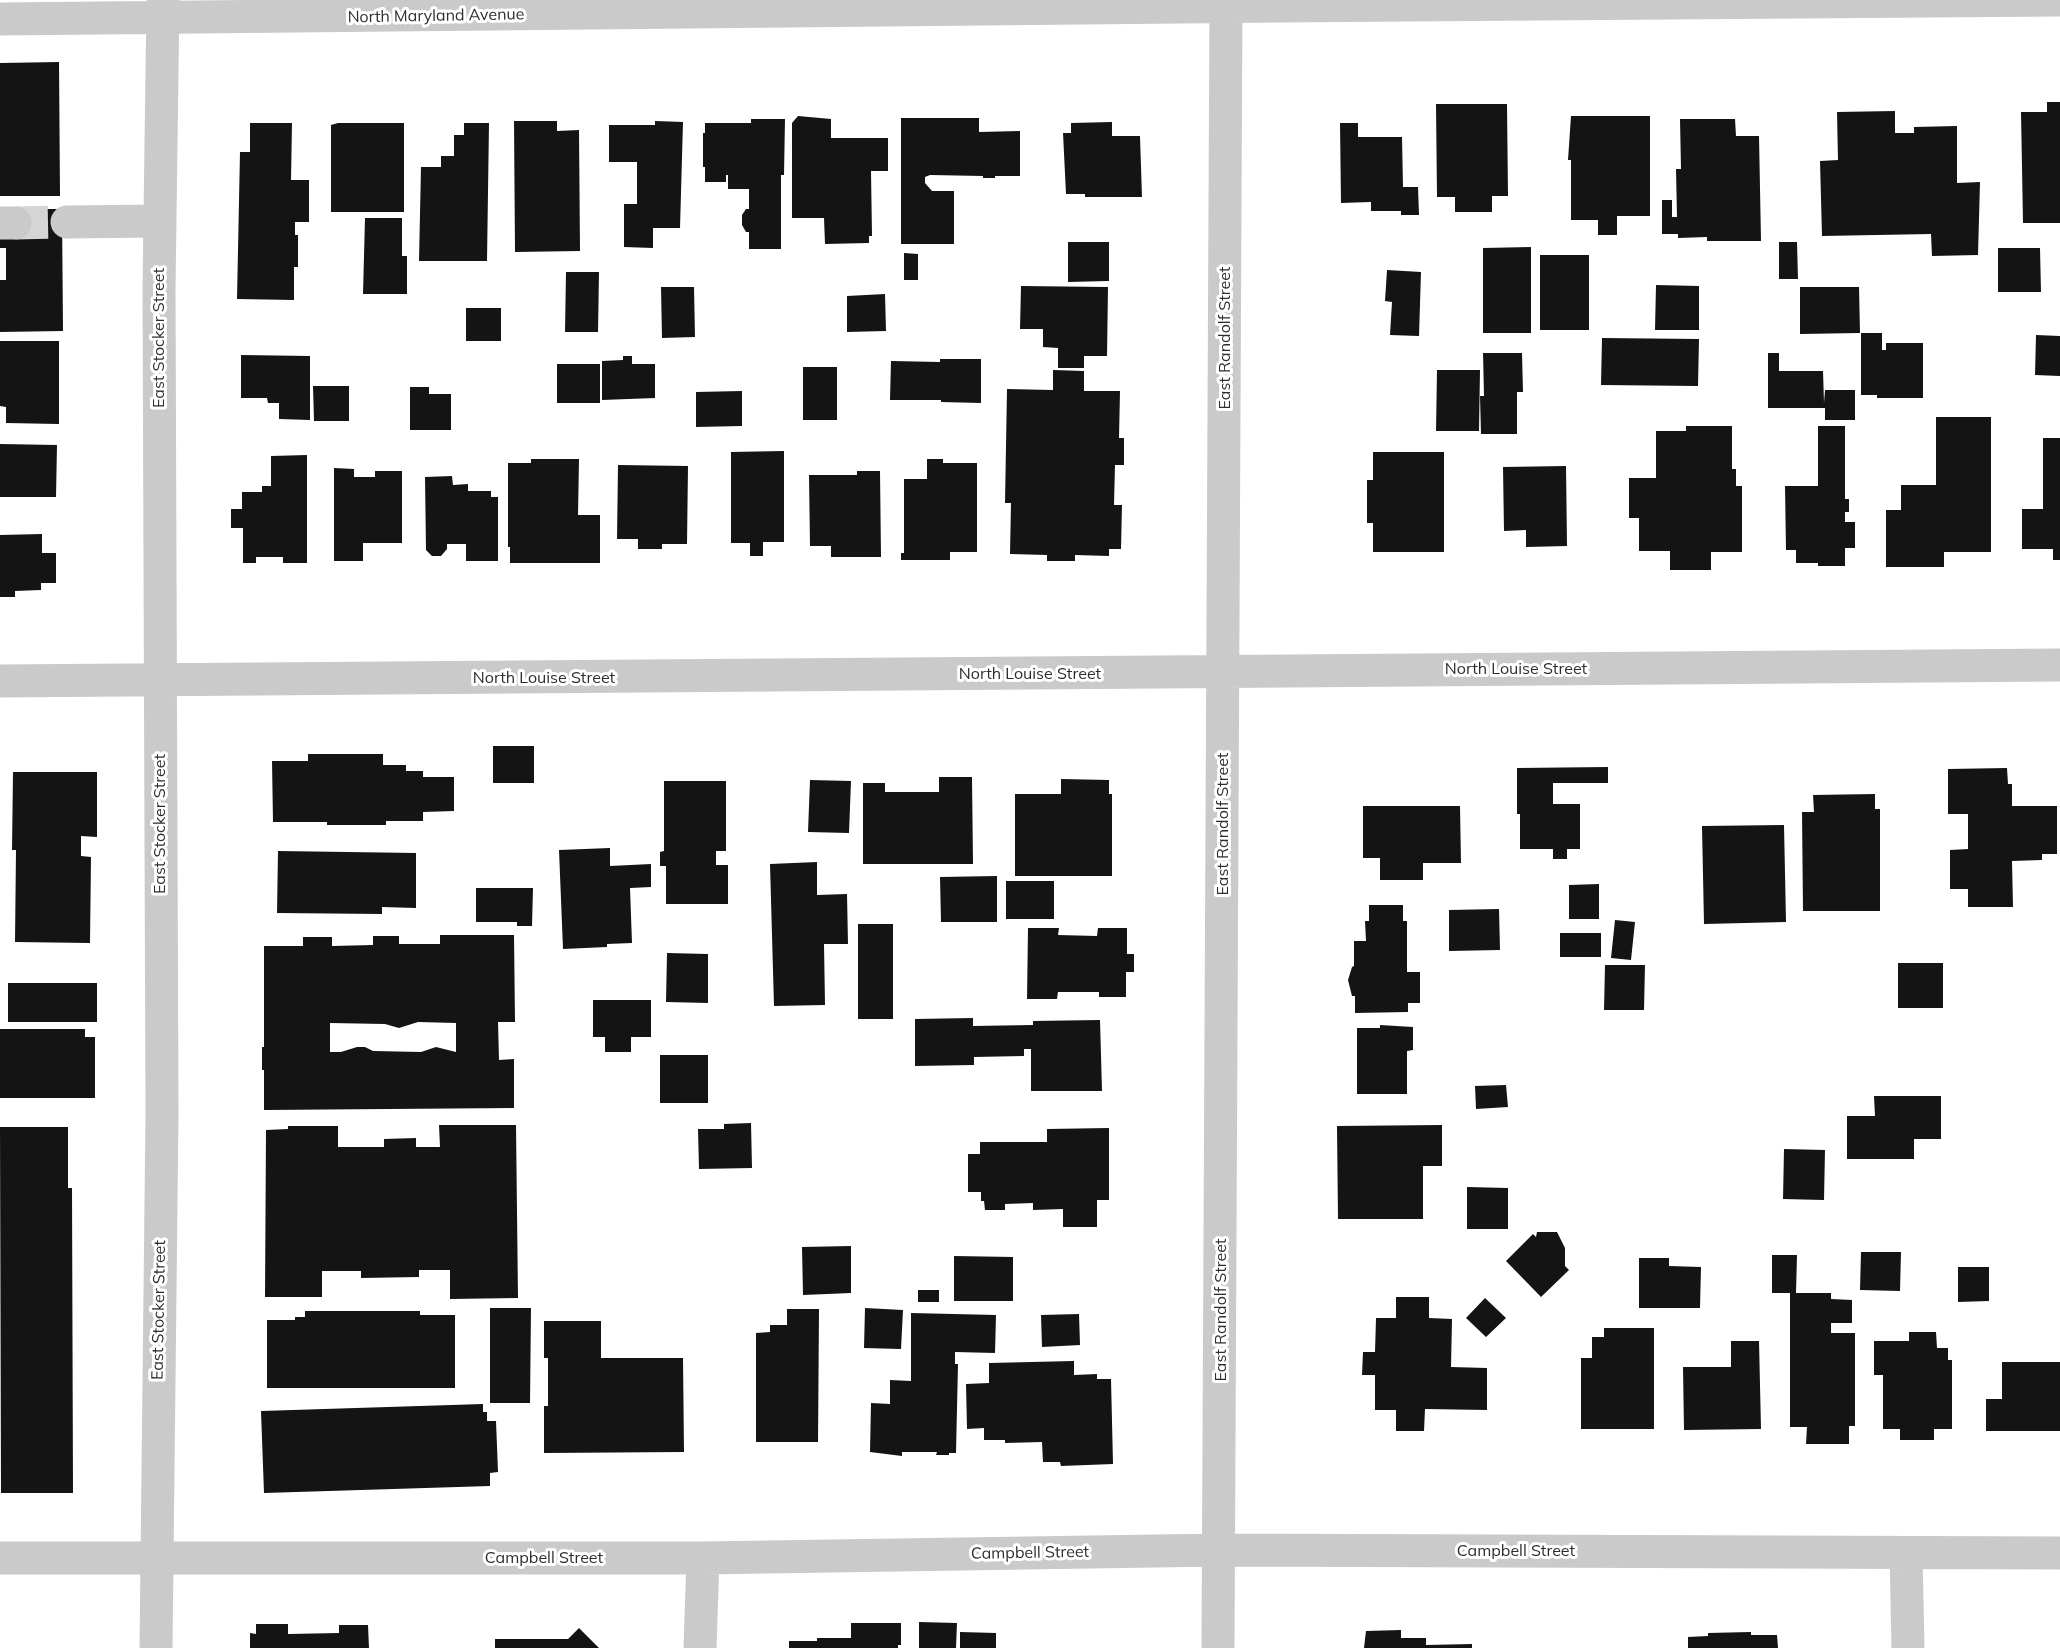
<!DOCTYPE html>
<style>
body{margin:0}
canvas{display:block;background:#fff}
</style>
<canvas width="2060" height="1648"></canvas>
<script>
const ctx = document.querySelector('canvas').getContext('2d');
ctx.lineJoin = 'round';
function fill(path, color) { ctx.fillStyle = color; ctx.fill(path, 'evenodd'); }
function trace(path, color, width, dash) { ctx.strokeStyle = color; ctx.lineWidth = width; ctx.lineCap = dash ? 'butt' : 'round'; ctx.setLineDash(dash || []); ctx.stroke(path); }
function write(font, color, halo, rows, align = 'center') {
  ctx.font = font + ' Mulish,sans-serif'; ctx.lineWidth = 6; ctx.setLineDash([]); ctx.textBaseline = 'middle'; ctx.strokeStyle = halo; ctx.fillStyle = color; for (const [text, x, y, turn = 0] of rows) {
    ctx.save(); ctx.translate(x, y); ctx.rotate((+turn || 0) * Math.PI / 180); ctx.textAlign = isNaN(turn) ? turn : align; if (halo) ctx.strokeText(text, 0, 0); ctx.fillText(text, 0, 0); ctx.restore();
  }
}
const building = new Path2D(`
 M59 62 60 196H0V63Z
 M2047 102H2060V223H2023L2021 112H2047Z
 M1436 104H1507L1508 196H1492V212H1455V197H1437Z
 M1895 111V133H1914V127L1957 126V183L1980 182 1978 255 1932 256 1931 234 1822 236 1820 161 1838 160 1837 112Z
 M798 116 831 119V138H888V171H871L872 236H869V243L825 244 824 218H792V123Z
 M1571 116H1650V216H1617V235H1598V220H1571V160H1568Z
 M901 118H979V132L1020 131V176H995V178H983V176L930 175 925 177V183L932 191H954V244H901Z
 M751 119H785L784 175H781V249H749V232H746L742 225V215L746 209H749V189H728V175H726V182H705V167H703V133H705V123H751Z
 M1680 119H1735L1736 136H1759L1761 241H1707V237L1678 238V234H1662V200H1672V217H1677L1676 169H1681Z
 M514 121H557V131L579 130 580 251 515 252Z
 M655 121 683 122 680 228H653V248L624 247V204H637V162H609V125H655Z
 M1112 122V136H1140L1142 197H1085V194H1066L1063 133H1071V123Z
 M250 123H292L291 180H309V222H295V235H298V267H294V300L237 299 240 152H250Z
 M338 123H404V212H331V125Z
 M464 123H489L487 261H419L421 167H441V156H454V135H464Z
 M1340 123H1358V137H1402L1403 187H1418L1419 215H1401V211H1371V202L1341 203Z
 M17 209H62L63 331 0 332V280H6V248H0V227Z
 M365 218H402V256H407V294H363Z
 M1068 242H1109V281L1068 282Z
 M1779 242H1797L1798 279H1779Z
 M1531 247V333H1483V248Z
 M1998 248H2040L2041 292H1998Z
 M904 253 918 254V280H904Z
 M1540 255H1589V330H1540Z
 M1387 270 1421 272 1419 336 1390 335 1392 302 1385 301Z
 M566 272H599L598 332H565Z
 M1656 285 1699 286V330H1655Z
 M1021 286 1108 287 1107 356H1084V368H1058V348L1043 347V329H1020Z
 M661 287H694L695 337 662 338Z
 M1800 287H1859L1860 333 1800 334Z
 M885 294 886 331 847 332V296Z
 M466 308H501V341H466Z
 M1861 333H1882V350H1886V343H1923V398H1877V395H1861Z
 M2036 335 2060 336V376L2035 375Z
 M1602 338 1699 339 1698 386 1601 385Z
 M0 341H59V424L6 423V407L0 406Z
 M1483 353H1522L1523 392H1517V434H1481L1480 396H1484Z
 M1768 353H1779V371H1823L1824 403 1825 390H1855V420H1825V408H1768Z
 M241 355 310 356V420L279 419V403H268L267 398H241Z
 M623 356H632V364H655V398L602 400V361L623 360Z
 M940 359H981V403L941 402V400H890L891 361 940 362Z
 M557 364H600V403H557Z
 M803 367H837V420H803Z
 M1053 370 1084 371V391H1120L1119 438H1124V465H1115L1114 505H1122L1121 549H1109V556L1075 555V561H1047V555L1010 554 1011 503H1005L1007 389 1053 390Z
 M1437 370H1480L1479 431H1436Z
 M313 386H349V421H314Z
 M410 387H429V394H451V430H410Z
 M742 391V426L696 427V392Z
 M1936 417H1991V552H1944V567H1886V510H1901V485H1936Z
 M1686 426H1732V469H1736V486H1742V552H1711V570H1670V551H1639V518H1629V478H1656V431H1686Z
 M1818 426H1845V499H1849V512H1845V522H1855V548H1845V566H1818V563H1796V550H1786L1785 486H1818Z
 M2043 438H2060V560H2053V549H2022V509H2043Z
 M0 444 57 445 56 497H0Z
 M784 451V542H763V556H750V543H731V452Z
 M1373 452H1444V552H1373V523H1367V480H1373Z
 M307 455V563H283V557H256V563H243V528H231V509H242V492H262V486H271V456Z
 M531 459H579L578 515H600V563H510V547H508V463H531Z
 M927 459H943V463H977V552H950V560H901V553H904V479H927Z
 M618 465 688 466 687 544H662V549H638V539H617Z
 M1566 466 1567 546 1526 547V530L1504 531 1503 467Z
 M334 468 354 469V477H375V471H402V543H363V561H334Z
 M857 471H880L881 557H831V546H810L809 475H857Z
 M452 476 453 485 468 484V491H491V497H498V561H466V544H447V549L441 556H432L426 550 425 477Z
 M42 534V553H56V583H41V590L15 591V597H0V535Z
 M493 746H534V783H493Z
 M308 754H383V765H406V771H423V777H454V811L423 812V821H386V825H327V822H273L272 761H308Z
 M1608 767V783H1553V804H1580V849H1567V859H1553V849H1520V814H1517V768Z
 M2007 768 2008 784H2012V806H2057V854H2042V860L2012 861 2013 907H1968V889H1950V850L1968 849V814H1948V769Z
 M13 772H97V837L81 836V856L91 857 90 943 15 942 16 850H12Z
 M939 777H972L973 864H863V783H885V792H939Z
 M1061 779 1109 780V794H1112V876H1015V794H1061Z
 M810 780 851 781 849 833 808 832Z
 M664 781H726V851H716V865H728V904H666V866H660V852L664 851Z
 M1875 794V809H1880V911H1803L1802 812H1814L1813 795Z
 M1363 806H1460L1461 863H1423V880H1380V858H1363Z
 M1784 825 1786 922 1704 924 1702 826Z
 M610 848V866L651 864V887L630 888 632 943 607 944V947L563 949 559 850Z
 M278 851 416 853V908L382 907V914L277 913Z
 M817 862V895L847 894 848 944H824L825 1005 774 1006 770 864Z
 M997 876V922H941L940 877Z
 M1006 881H1054V919H1006Z
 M1599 884V919H1569V885Z
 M476 888H533L532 926H517V922H476Z
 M1369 905H1403V921H1407V972H1420V1003H1408V1012L1355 1013V996H1352L1348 980 1352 967 1354 966V941H1366L1365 921H1369Z
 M1499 909 1500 950 1449 951V910Z
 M1615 920 1635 922 1631 960 1611 958Z
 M858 924H893V1019H858Z
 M1028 928H1059L1058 935 1097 936 1098 928H1127V954H1134V972H1126V997H1099V992H1058L1057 999H1027Z
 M1560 933H1601V957H1560Z
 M440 935H514L515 1022H498L499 1060 514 1059V1108L264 1110V1070H262V1047H264V946H303V937H332V946L373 945V936H399V944H440ZM418 1022 456 1023V1052L436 1047 421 1052 373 1051 365 1047H357L341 1052H330V1023L385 1024 399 1028Z
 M667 953 708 954V1003L666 1002Z
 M1898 963H1943V1008H1898Z
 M1605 965H1645L1644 1010H1604Z
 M8 983H97V1022H8Z
 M593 1000H651V1037H631V1052H605V1037H593Z
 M973 1018V1026L1033 1025V1021L1100 1020 1102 1091H1031V1049H1024V1056L974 1057V1065L915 1066V1019Z
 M1380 1025 1413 1027V1050L1407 1051V1094H1357V1028H1380Z
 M0 1029H85V1037H95V1098H0Z
 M660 1055H708V1103H660Z
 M1506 1085 1508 1107 1476 1109 1475 1086Z
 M1874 1096H1941V1139H1914V1159H1847V1116H1875Z
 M751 1123 752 1168 699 1169 698 1129H724V1124Z
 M439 1125H516L518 1298 450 1299V1270H419V1277L361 1278V1271H322V1297H265L266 1130 288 1129V1126H338V1147H384V1139L416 1138V1147H440Z
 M1442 1125V1166H1423V1219H1338L1337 1126Z
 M0 1127H68V1188H72L73 1493H1Z
 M1109 1128V1200H1097V1227H1063V1209L1033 1210V1203L1005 1204V1210H985L984 1201H981V1192H968V1154H980V1142H1047V1129Z
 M1784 1149 1825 1150 1824 1200 1783 1199Z
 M1467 1187 1508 1188V1229H1467Z
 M1537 1232H1557L1565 1248V1266L1569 1270 1541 1297 1506 1261 1533 1234 1536 1237Z
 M851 1246V1293L803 1295 802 1247Z
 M1861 1252H1901L1900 1291 1860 1290Z
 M1772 1255H1797L1796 1293H1831V1299L1852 1300V1323H1831V1333H1855V1426H1849V1444H1806L1807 1427H1790V1293H1772Z
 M954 1256 1013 1257V1301H954Z
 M1639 1258H1669V1266L1701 1267 1700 1308H1639Z
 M1958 1267H1989V1301L1958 1302Z
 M918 1290H939V1302H918Z
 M1396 1297H1429V1318L1452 1319 1451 1367 1487 1368V1410L1425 1409 1424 1431H1396V1410H1375V1375H1362L1363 1352H1375L1376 1318H1396Z
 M1485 1298 1506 1318 1486 1337 1466 1318Z
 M490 1308H531L530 1403H490Z
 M865 1308 903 1310 901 1349 864 1348Z
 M787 1309H819L818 1442H756V1333L770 1332V1325H787Z
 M305 1311H420V1315H455V1388H267V1320H295V1317H305Z
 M911 1313 996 1315 995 1353 955 1352V1364H958L956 1453H949V1455H936L937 1452H902V1456L870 1452 871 1403 890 1404V1380L911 1381Z
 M1079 1314 1080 1345 1042 1347 1041 1315Z
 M544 1321H601V1358H683L684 1452 544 1453V1406H548V1358H544Z
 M1604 1328H1654V1429H1581V1358H1592V1337H1604Z
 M1909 1332H1936L1937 1348H1948V1360H1952V1429H1934V1440H1900V1429H1883V1375H1874V1341H1909Z
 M1731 1341H1759L1761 1429 1684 1430 1683 1367H1731Z
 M1074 1361V1375L1097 1374V1379H1111L1113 1464 1061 1466 1060 1462H1043L1042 1442 1005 1443V1440H984V1428L967 1429 966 1384 989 1383V1363Z
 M2002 1362H2060V1431H1986V1399H2002Z
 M483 1404V1412H487V1421H496L498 1472 490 1473V1486L264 1493 261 1411Z
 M919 1622 957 1623 956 1648H919Z
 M851 1623H901V1645H898V1648H789V1641H817V1638H851Z
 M256 1624H288V1634L339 1633V1625H368L369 1648H250V1633L256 1634Z
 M579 1628 599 1648H495V1639H568Z
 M1401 1630V1638H1426V1645L1472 1644V1648H1364L1366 1631Z
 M960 1632 996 1633V1648H960Z
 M1751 1632V1635H1777L1778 1648H1688V1637L1708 1636V1633Z`);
const minorTunnel = new Path2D(`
 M15 223 67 222`);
const minor = new Path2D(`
 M0 19 1279 6 2060 0
 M67 222 160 221
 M0 223H15
 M0 681 2060 665
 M1906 1553 1908 1648
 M0 1558H703L1220 1550 2060 1553
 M156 1648 162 1113 159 289 163 0
 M700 1648 703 1558
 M1218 1648 1226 0`);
const streetNames = [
 ["North Maryland Avenue",436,16,-1],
 ["East Stocker Street",159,338,-90],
 ["East Randolf Street",1225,338,-90],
 ["North Louise Street",1516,669],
 ["North Louise Street",1030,674],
 ["North Louise Street",544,678],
 ["East Stocker Street",160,824,-90],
 ["East Randolf Street",1223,824,-90],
 ["East Stocker Street",159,1310,-89],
 ["East Randolf Street",1221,1310,-90],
 ["Campbell Street",1516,1551],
 ["Campbell Street",1030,1553,-1],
 ["Campbell Street",544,1558]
];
fill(building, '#141414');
trace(minorTunnel, '#d5d5d5', 33, [33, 16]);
trace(minor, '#cacaca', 33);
write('16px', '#2d2d2d', '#fff', streetNames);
</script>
